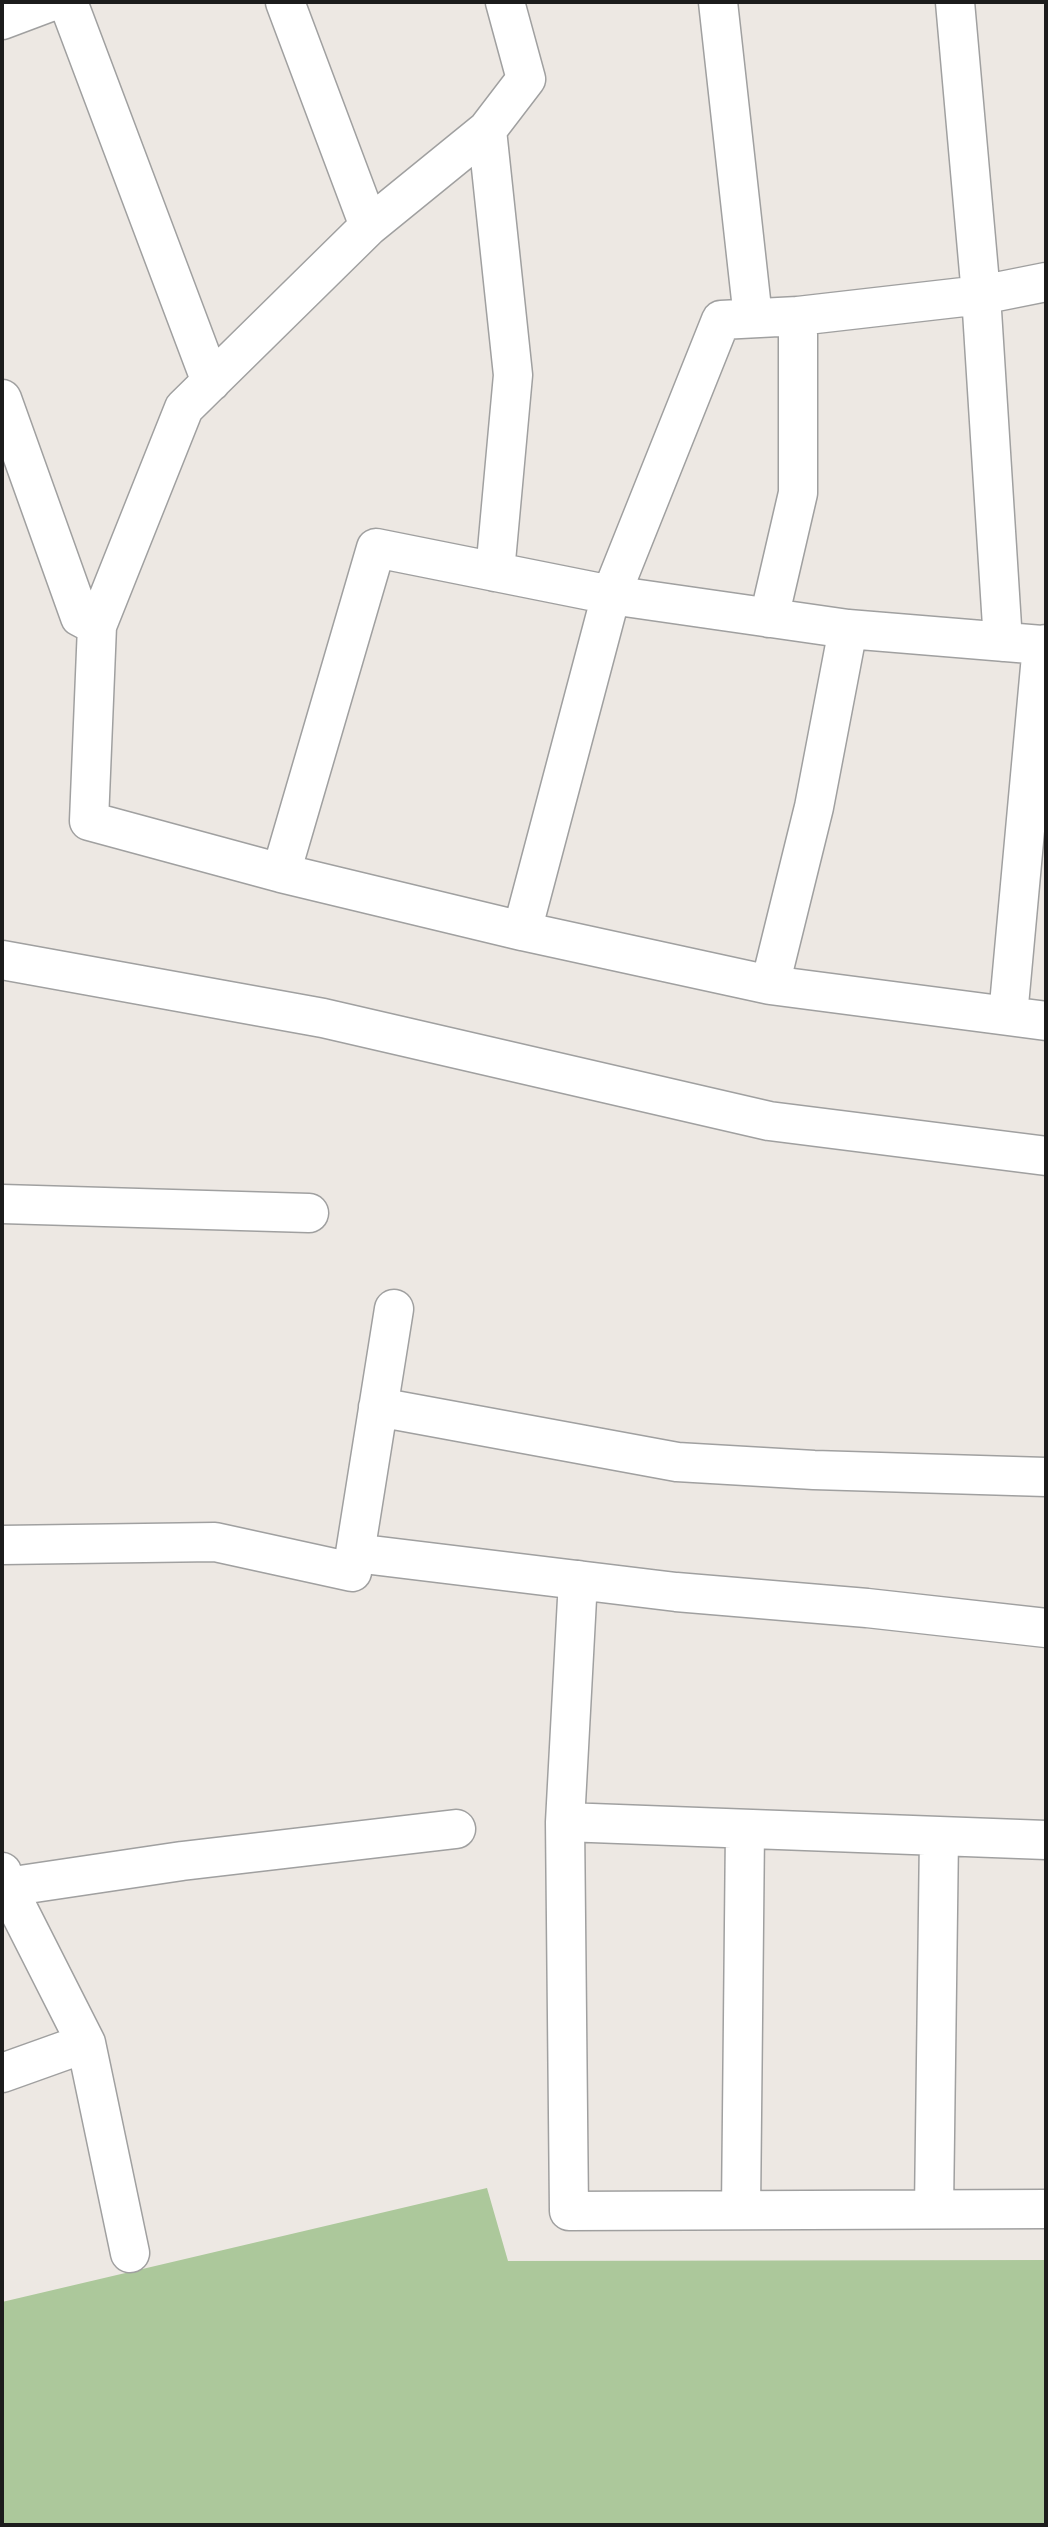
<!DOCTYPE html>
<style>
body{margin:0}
#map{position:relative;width:1048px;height:2527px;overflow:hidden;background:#ede8e3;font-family:Rubik,sans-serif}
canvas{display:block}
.frame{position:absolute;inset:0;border:4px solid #1c1c1c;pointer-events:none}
</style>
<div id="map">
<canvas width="1048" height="2527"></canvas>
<div class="frame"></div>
</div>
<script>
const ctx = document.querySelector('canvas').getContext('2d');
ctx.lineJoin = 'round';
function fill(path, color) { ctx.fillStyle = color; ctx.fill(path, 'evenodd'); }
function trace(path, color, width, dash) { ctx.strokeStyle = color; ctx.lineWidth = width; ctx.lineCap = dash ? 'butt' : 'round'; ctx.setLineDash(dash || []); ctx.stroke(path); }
const forest = new Path2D(`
 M487 2188 508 2261 1046 2260V2525H2V2302Z`);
const street = new Path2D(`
 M68 2 211 382
 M285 2 369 226
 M718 2 753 318
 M955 2 981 295 1003 642
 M2 20 50 2
 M487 130 526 79 505 2
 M798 316 981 295 1046 282
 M2 399 80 617 97 626
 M376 548 611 595 522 931 281 873Z
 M769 618 798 493V316L721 320 611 595 848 629 1042 645
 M1046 644 1042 645 1008 1016 1046 1021
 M281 873 89 821 97 626 184 408 369 226 487 130 513 375 495 572
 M522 931 770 985 814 807 848 629
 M2 960 323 1018 769 1121 1046 1156
 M770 985 1008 1016
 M2 1204 309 1213
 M378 1407 677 1462 814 1470 1046 1477
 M2 1545 215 1542 352 1572 394 1309
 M355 1553 676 1592 867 1608 1046 1628
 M578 1580 565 1822 569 2211 1046 2209
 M565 1822 1046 1840
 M2 1872 7 1887 86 2043 130 2253
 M7 1887 182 1861 456 1829
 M2 2073 86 2043
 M934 2209 939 1836
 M741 2210 745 1829`);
fill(forest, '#acc89b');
trace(street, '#a0a0a0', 41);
trace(street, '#fff', 38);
</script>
